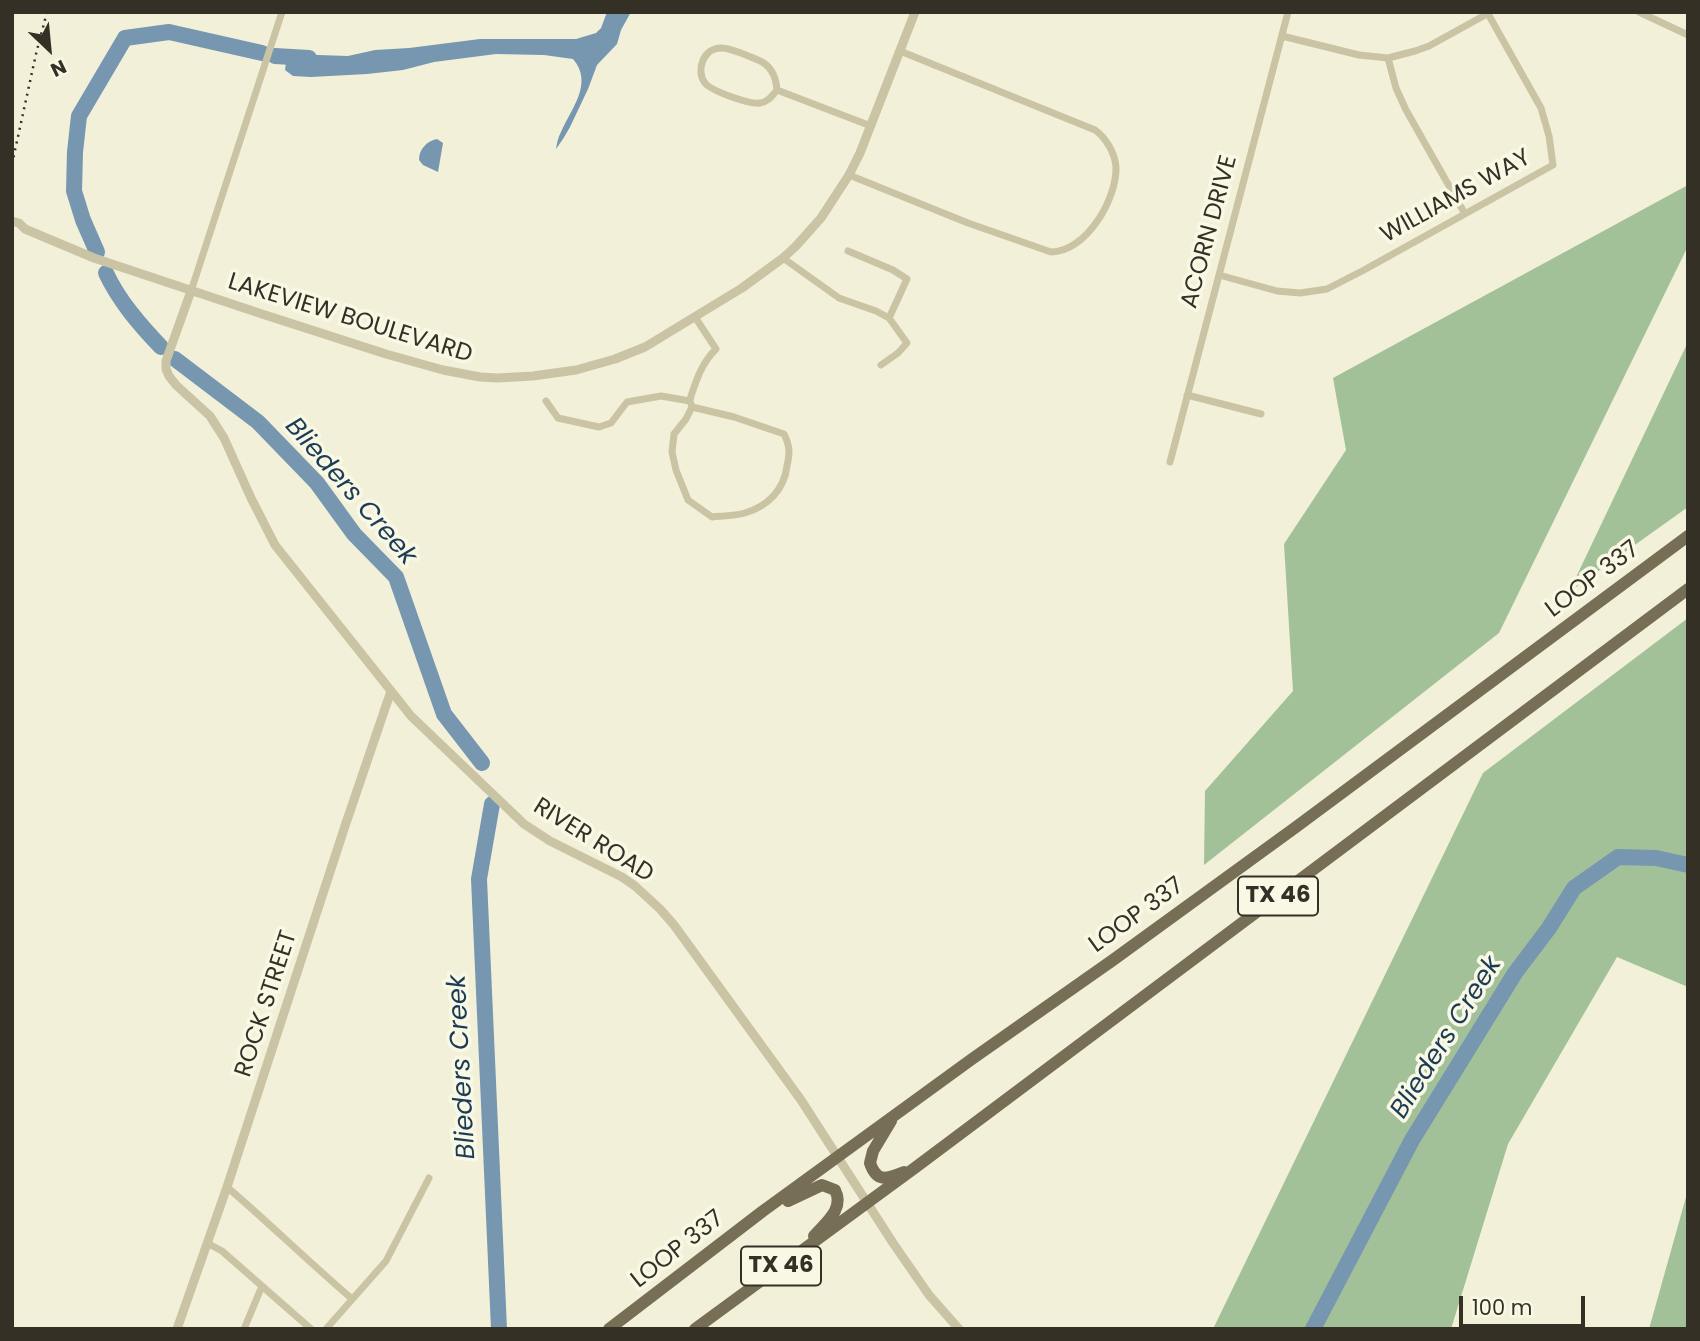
<!DOCTYPE html>
<style>
body{margin:0}
#map{position:relative;width:1700px;height:1341px;overflow:hidden;background:#f2f0d8;font-family:Poppins,sans-serif}
canvas{display:block}
.frame{position:absolute;inset:0;border:14px solid #353026;pointer-events:none}
.north{position:absolute;left:14px;top:14px;width:70px;height:70px;-webkit-text-stroke:5px #f9f8e4;paint-order:stroke;rotate:154deg;font-size:19px;font-weight:700;line-height:28px;text-align:center;color:#353026}
.north::after{content:'';display:block;margin:auto;width:24px;height:32px;background:#353026;clip-path:polygon(50% 0,100% 100%,50% 72%,0 100%)}
.scale{position:absolute;left:1459px;top:1296px;width:126px;height:32px;box-sizing:border-box;border:4px solid #353026;border-top:0;padding-left:9px;font-size:21px;line-height:24px;white-space:nowrap;color:#353026;-webkit-text-stroke:5px #f9f8e4;paint-order:stroke}
</style>
<div id="map">
<canvas width="1700" height="1341"></canvas>
<div class="frame"></div>
<div class="north">N</div>
<div class="scale">100 m</div>
</div>
<script>
const ctx = document.querySelector('canvas').getContext('2d');
ctx.lineJoin = 'round';
function fill(path, color) { ctx.fillStyle = color; ctx.fill(path, 'evenodd'); }
function trace(path, color, width, dash) { ctx.strokeStyle = color; ctx.lineWidth = width; ctx.lineCap = dash ? 'butt' : 'round'; ctx.setLineDash(dash || []); ctx.stroke(path); }
function write(font, color, halo, rows, align = 'center') {
  ctx.font = font + ' Poppins,sans-serif'; ctx.lineWidth = 7; ctx.setLineDash([]); ctx.textBaseline = 'middle'; ctx.strokeStyle = halo; ctx.fillStyle = color; for (const [text, x, y, turn = 0] of rows) {
    ctx.save(); ctx.translate(x, y); ctx.rotate((+turn || 0) * Math.PI / 180); ctx.textAlign = isNaN(turn) ? turn : align; if (halo) ctx.strokeText(text, 0, 0); ctx.fillText(text, 0, 0); ctx.restore();
  }
}
const green = new Path2D(`
 M1688 185V246L1499 633 1204 865 1205 791 1293 691 1284 544 1346 450 1333 378Z
 M1688 342V507L1569 592Z
 M1688 618V987L1617 957 1508 1144 1451 1329H1213L1483 773Z
 M1688 1190V1329H1649Z`);
const water = new Path2D(`
 M607 12H631L621 30 617 44 597 65 588 89 570 127 563 139 556 149C557 143 558 137 561 132 571 109 594 83 573 59L544 55 496 54 434 62 403 70 367 74 311 77 293 76 285 70 286 63 291 52 318 55 348 56 375 50 409 48 480 39H576L596 33 601 28Z
 M437 139 443 143 438 172 423 165 419 160C419 149 427 141 437 139Z`);
const river = new Path2D(`
 M275 56 309 58
 M97 252 83 220 74 191 75 152 79 116 125 38 169 32 262 53
 M106 273C119 301 140 325 161 347
 M175 359 258 422 317 483 354 534 396 577 444 714 482 763
 M492 804 479 879 499 1329
 M1313 1329 1412 1140 1515 973 1549 928 1574 888 1618 857 1656 858 1688 865`);
const minor = new Path2D(`
 M1639 12 1688 35
 M1282 36 1359 55 1388 58 1415 51 1429 46 1487 14
 M1388 58 1396 88 1406 110 1465 214
 M777 90C772 96 768 102 760 103 751 105 711 91 705 83 695 70 704 47 722 48 729 48 751 57 758 60 771 65 776 77 777 90L871 126
 M849 175 968 223 1051 252C1086 252 1117 199 1116 167 1115 153 1106 138 1095 130L900 51
 M848 251 893 270 907 279 889 318
 M783 258 839 298 876 311 889 318 907 343 898 353 881 365
 M1219 275 1277 291 1300 293 1327 289 1364 270 1553 165 1549 136 1541 108 1487 12
 M191 291 282 12
 M1187 395 1261 414
 M546 401 558 418 599 427 611 423 627 402 661 396 690 401
 M692 407 686 419 674 434 672 452 676 470 688 500 712 517C723 516 735 516 745 513 768 506 784 490 787 466 790 453 790 446 784 434L734 417 692 407 690 401 691 396C697 378 702 363 716 349L695 317
 M1170 462 1288 12
 M227 1187C269 1223 309 1262 351 1298
 M207 1243 222 1251 311 1329
 M244 1329 262 1286
 M326 1329 386 1261 429 1178`);
const tertiary = new Path2D(`
 M12 221 19 223 25 229 94 258 262 314 386 354 443 370 480 377 497 378 533 376 576 370 615 359 645 347 742 288 783 258 796 246 821 218 849 175 860 153 915 12
 M191 291 166 361V369L169 376 176 385 210 416 224 438 251 498 275 545 411 716 524 824 550 841 622 877 635 886 660 909 674 925 801 1100 893 1243 929 1295 959 1329
 M177 1329 227 1187 345 826 391 691`);
const primary = new Path2D(`
 M891 1121 873 1151 870 1163C877 1184 888 1178 904 1172
 M788 1201 822 1185 835 1190C845 1209 825 1223 814 1236
 M609 1329 763 1211 972 1059 1113 960 1296 827 1688 536
 M695 1329 916 1167 1688 589`);
const rail = new Path2D(`
 M12 164 36 54 47 12`);
const shields = [
 [1278,896,80],
 [781,1266,80]
];
const shieldNames = [
 ["TX 46",1278,896],
 ["TX 46",781,1266]
];
const streetNames = [
 ["WILLIAMS WAY",1456,197,-29],
 ["ACORN DRIVE",1210,232,-75],
 ["LAKEVIEW BOULEVARD",350,319,17],
 ["LOOP 337",1593,580,-37],
 ["RIVER ROAD",593,841,32],
 ["LOOP 337",1137,916,-36],
 ["ROCK STREET",267,1004,-72],
 ["LOOP 337",678,1250,-38]
];
const waterNames = [
 ["Blieders Creek",350,492,49],
 ["Blieders Creek",1447,1038,-58],
 ["Blieders Creek",463,1067,-93]
];
fill(green, '#a3c198');
fill(water, '#7697af');
trace(river, '#7697af', 16);
trace(minor, '#cac4a4', 7);
trace(tertiary, '#cac4a4', 9);
trace(primary, '#776e56', 12);
trace(rail, '#353026', 2.5, [2, 5]);
for (const [x, y, w] of shields) { const box = new Path2D(); box.roundRect(x - w / 2, y - 19.5, w, 39, 5); ctx.fillStyle = '#f9f8e4'; ctx.fill(box); trace(box, '#353026', 2); }
write('bold 23px', '#353026', null, shieldNames);
write('24px', '#353026', '#f9f8e4', streetNames);
write('italic 26px', '#1b3b57', '#f9f8e4', waterNames);
</script>
